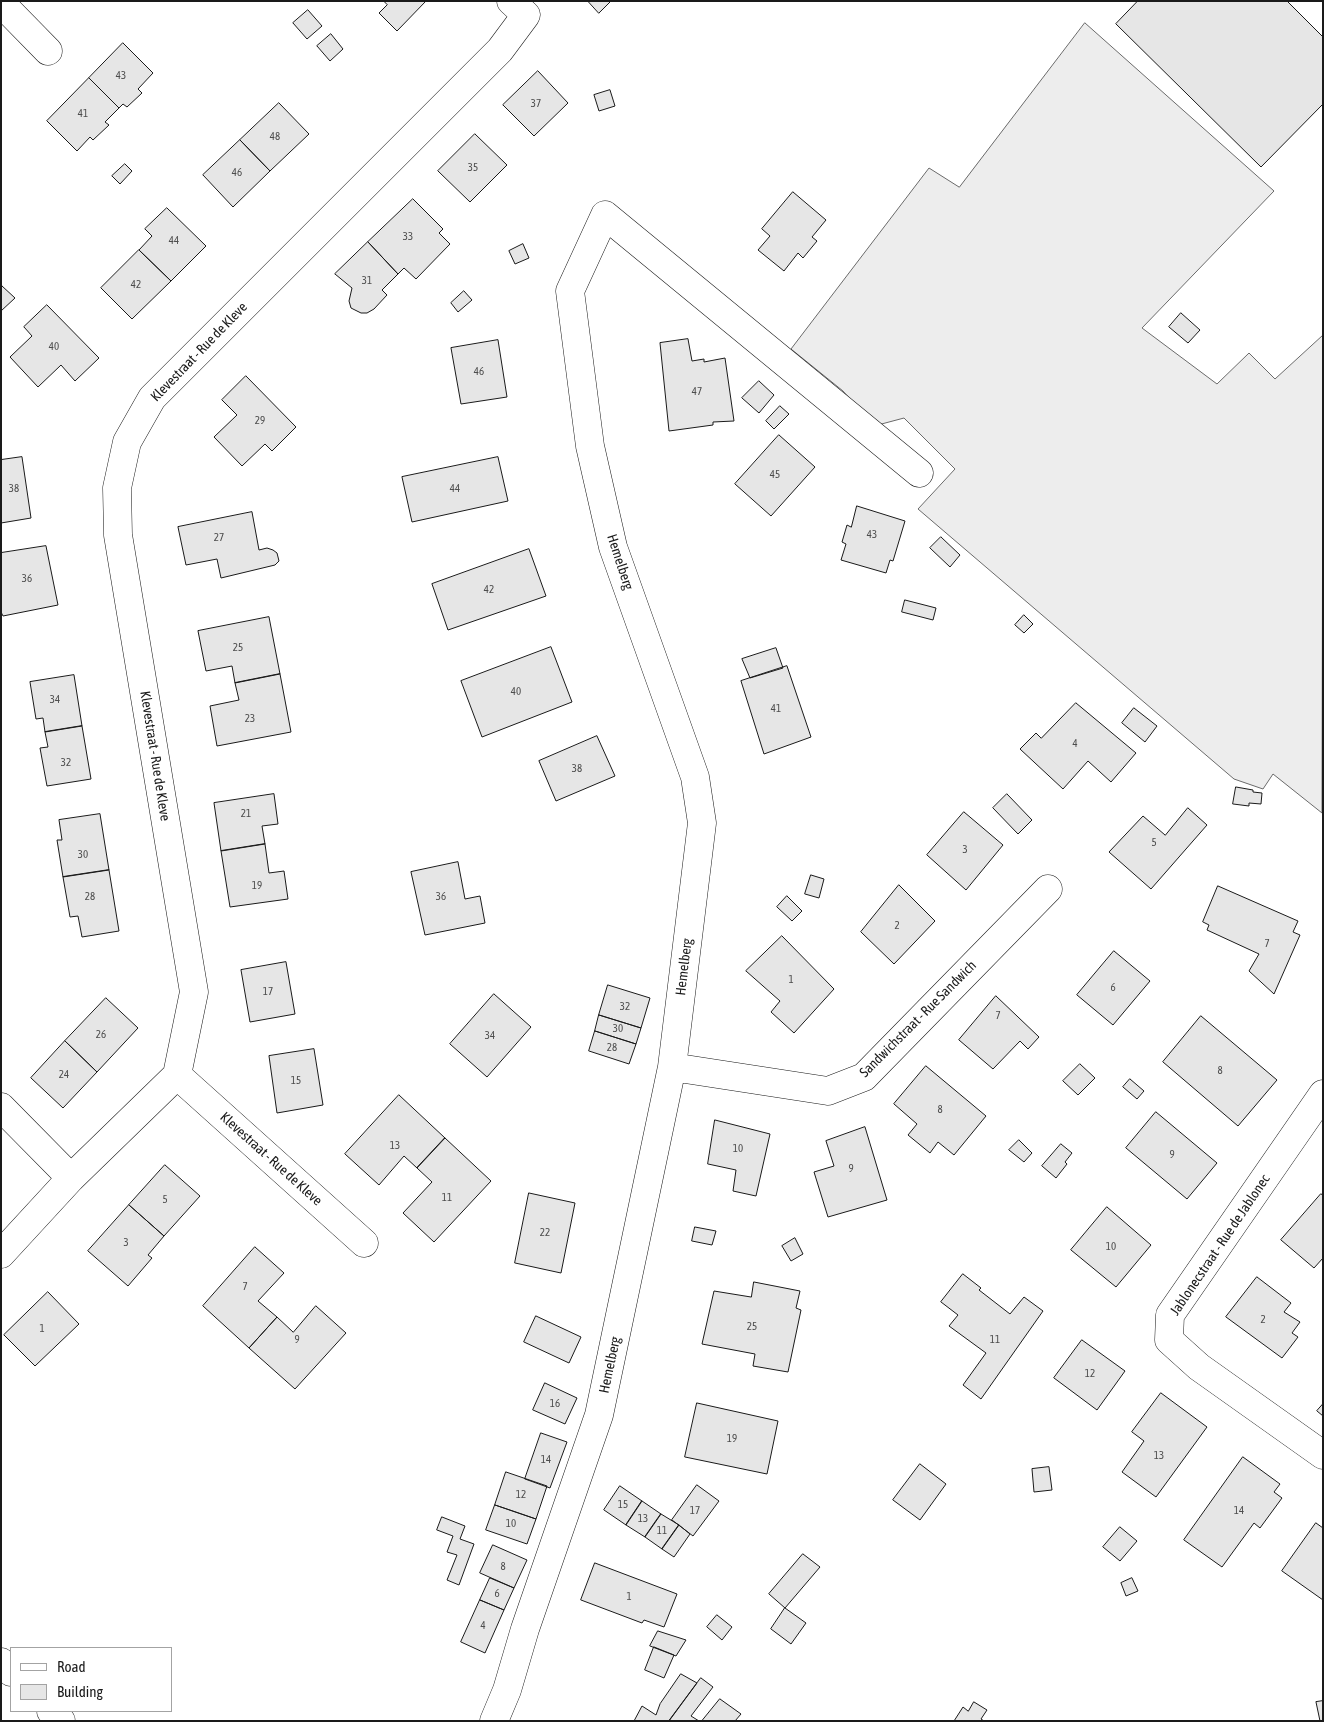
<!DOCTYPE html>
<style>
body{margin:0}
#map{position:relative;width:1324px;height:1722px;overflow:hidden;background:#fff;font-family:"Asap Condensed",sans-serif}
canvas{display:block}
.frame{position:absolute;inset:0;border:2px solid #1a1a1a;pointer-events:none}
.legend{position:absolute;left:10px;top:1647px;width:162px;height:65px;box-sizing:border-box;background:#fff;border:1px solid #a3a3a3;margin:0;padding:6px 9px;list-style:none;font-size:15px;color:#1a1a1a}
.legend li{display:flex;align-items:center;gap:10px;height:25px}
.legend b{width:25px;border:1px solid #a3a3a3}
</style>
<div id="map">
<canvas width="1324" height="1722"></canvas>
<div class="frame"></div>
<ul class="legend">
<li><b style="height:6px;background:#fff"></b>Road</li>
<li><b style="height:14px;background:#e6e6e6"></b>Building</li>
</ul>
</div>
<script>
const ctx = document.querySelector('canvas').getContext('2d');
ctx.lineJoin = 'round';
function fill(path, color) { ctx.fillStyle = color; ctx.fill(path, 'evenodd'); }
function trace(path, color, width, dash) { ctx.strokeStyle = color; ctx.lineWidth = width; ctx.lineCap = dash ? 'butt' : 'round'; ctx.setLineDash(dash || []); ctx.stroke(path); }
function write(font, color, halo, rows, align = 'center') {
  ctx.font = font + ' "Asap Condensed",sans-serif'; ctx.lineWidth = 4; ctx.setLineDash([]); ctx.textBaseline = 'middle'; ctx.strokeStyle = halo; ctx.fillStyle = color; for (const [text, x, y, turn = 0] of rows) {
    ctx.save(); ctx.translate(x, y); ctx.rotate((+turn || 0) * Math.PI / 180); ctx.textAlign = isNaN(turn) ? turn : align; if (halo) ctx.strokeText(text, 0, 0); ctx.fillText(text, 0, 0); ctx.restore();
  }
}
const built = new Path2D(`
 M1085 23 1274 191 1142 328 1217 384 1249 353 1275 379 1323 335 1322 813 1273 774 1263 789 1234 779 918 509 955 469 904 418 874 426 843 391 791 349 929 168 959 187Z`);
const building = new Path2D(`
 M384 1H426L397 31 379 13 387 5Z
 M588 1H611L599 13Z
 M1138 1H1287L1323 37V104L1261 167 1116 24Z
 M308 10 322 26 307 39 293 23Z
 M331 34 343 49 330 61 317 46Z
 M123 43 153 73 138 89 142 93 127 107 123 104 119 108 89 78Z
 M538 71 568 103 534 136 503 105Z
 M89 78 119 108 105 122 109 125 93 140 90 137 77 151 47 121Z
 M610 90 615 106 599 111 594 95Z
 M279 103 309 134 270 171 240 140Z
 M475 134 507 165 470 202 438 171Z
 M240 140 270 171 233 207 203 175Z
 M125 164 132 171 120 184 112 176Z
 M793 192 826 220 812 237 817 241 803 258 798 253 784 271 758 250 770 236 762 229Z
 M413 199 443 229 439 233 450 244 416 279 404 268 398 274 368 242Z
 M167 208 206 246 171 281 139 250 152 236 145 229Z
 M368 242 398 274 382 290 387 295 374 309 367 313H361L351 308 349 301 352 288 335 274Z
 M523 244 529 258 515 264 509 251Z
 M139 250 171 281 132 319 101 288Z
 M2 286 15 298 1 311V287Z
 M464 291 472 300 458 312 451 303Z
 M47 305 99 358 75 381 61 365 38 387 10 357 32 336 24 327Z
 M1181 313 1200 330 1188 343 1169 327Z
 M688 339 692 361 704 359V362L725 358 734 421 713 422V425L669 431 660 343Z
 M498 340 507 397 461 404 451 348Z
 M246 376 296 427 272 451 265 444 242 466 214 437 237 415 222 400Z
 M759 381 774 395 759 413 742 398Z
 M780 406 789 414 774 429 766 421Z
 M779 435 815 467 771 516 735 484Z
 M22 457 31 518 1 523V460Z
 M498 457 508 501 412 522 402 477Z
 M857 506 905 521 893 561 890 560 886 573 841 560 846 544 842 542 847 525 851 527Z
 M252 512 259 550 267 548 273 550 277 553 279 561 275 565 221 578 217 559 186 565 178 527Z
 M941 537 960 555 950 567 930 548Z
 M46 546 58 605 3 616 1 612V553Z
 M529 549 546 596 448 630 432 584Z
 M905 600 936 608 933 620 902 612Z
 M1024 615 1033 624 1024 633 1015 625Z
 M269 617 280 674 235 683 232 666 206 671 198 631Z
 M551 647 572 702 482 737 461 681Z
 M776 648 783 668 750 678 742 659Z
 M787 666 811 737 764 754 741 681Z
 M280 674 291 732 217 746 210 706 239 700 235 683Z
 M74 675 82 726 45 732 43 718 36 719 30 682Z
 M1076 703 1136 753 1111 782 1088 761 1063 789 1020 749 1036 733 1041 738Z
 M1134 708 1157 726 1145 742 1122 723Z
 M82 726 91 779 47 786 40 748 48 747 45 732Z
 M597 736 615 776 556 801 539 761Z
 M1236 787 1253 790V792L1262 793 1261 804 1249 803V806L1233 804Z
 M274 794 278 824 262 826 265 844 221 851 214 803Z
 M1007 794 1032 820 1018 834 993 808Z
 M1188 808 1207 825 1151 889 1109 852 1143 816 1165 835Z
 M964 812 1003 845 966 890 927 855Z
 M100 814 109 870 63 877 57 840H62L59 820Z
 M265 844 269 873 284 871 288 899 230 907 221 851Z
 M458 862 465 899 480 896 485 923 425 935 411 872Z
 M109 870 119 931 82 937 78 916 70 917 63 877Z
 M811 875 824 879 819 898 805 894Z
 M899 885 935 921 894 964 861 932Z
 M1218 886 1298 921 1293 932 1300 935 1274 994 1249 971 1259 954 1207 930 1209 925 1203 922Z
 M787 896 802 911 792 921 777 907Z
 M782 936 834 989 794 1033 771 1012 780 1001 746 971Z
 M1114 951 1150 981 1113 1025 1077 995Z
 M286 962 295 1014 250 1022 241 970Z
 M608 985 650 998 641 1028 599 1015Z
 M494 994 531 1027 487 1077 450 1044Z
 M996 996 1039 1037 1028 1049 1020 1041 993 1069 959 1040Z
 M106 998 138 1028 97 1072 65 1041Z
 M599 1015 641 1028 636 1044 595 1031Z
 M1201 1016 1277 1080 1238 1126 1163 1062Z
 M595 1031 636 1044 629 1064 589 1051Z
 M65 1041 97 1072 63 1108 31 1078Z
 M314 1049 323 1105 277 1113 269 1056Z
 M1080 1064 1095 1078 1078 1095 1063 1081Z
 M926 1066 986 1116 954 1155 938 1142 930 1153 908 1135 917 1124 894 1104Z
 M1130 1079 1144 1091 1137 1099 1123 1087Z
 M399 1095 445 1138 417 1168 404 1156 379 1185 345 1154Z
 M1156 1112 1217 1163 1187 1199 1126 1148Z
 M715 1120 770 1134 756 1196 733 1191 736 1170 708 1164Z
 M865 1127 887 1200 828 1217 814 1172 834 1166 826 1141Z
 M445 1138 491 1181 434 1242 403 1213 432 1182 417 1168Z
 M1019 1140 1032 1153 1024 1162 1009 1150Z
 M1061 1144 1072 1153 1065 1162 1067 1164 1056 1178 1042 1166Z
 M165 1165 200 1196 164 1236 129 1205Z
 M529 1193 575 1203 561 1273 515 1263Z
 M1321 1194 1323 1195V1258L1314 1268 1281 1240Z
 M129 1205 164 1236 148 1255 152 1258 128 1286 88 1251Z
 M1107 1207 1151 1245 1116 1287 1071 1250Z
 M695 1227 716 1231 712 1245 692 1241Z
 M795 1238 803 1254 791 1261 782 1246Z
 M255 1247 284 1273 258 1301 277 1317 249 1348 203 1306Z
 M963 1274 981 1288 979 1290 1010 1314 1024 1297 1043 1311 981 1399 963 1385 986 1353 949 1326 958 1315 941 1302Z
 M1257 1277 1291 1303 1284 1312 1300 1322 1292 1333 1298 1337 1282 1358 1226 1317Z
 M754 1282 800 1291 796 1308 801 1310 788 1372 753 1366 755 1354 702 1344 714 1291 751 1297Z
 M48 1292 79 1324 35 1366 4 1335Z
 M316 1306 346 1333 295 1389 249 1348 277 1317 293 1332Z
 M536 1316 581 1337 569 1363 524 1342Z
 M1082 1340 1125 1371 1097 1410 1054 1378Z
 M545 1383 577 1398 565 1424 533 1410Z
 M1161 1393 1207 1427 1156 1497 1122 1472 1144 1441 1132 1432Z
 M697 1403 778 1421 767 1474 685 1457Z
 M1323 1404V1416L1317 1411Z
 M541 1433 567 1442 550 1488 525 1479Z
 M1243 1457 1280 1484 1274 1492 1282 1498 1260 1528 1254 1523 1222 1567 1184 1540Z
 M920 1464 946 1484 920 1520 893 1500Z
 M1049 1467 1052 1490 1034 1492 1032 1469Z
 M506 1472 547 1486 536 1519 495 1505Z
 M697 1485 719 1501 693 1536 672 1520Z
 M620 1486 642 1501 626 1525 604 1510Z
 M642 1501 661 1514 645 1537 626 1525Z
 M495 1505 536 1519 527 1544 486 1530Z
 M661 1514 679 1525 662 1549 645 1537Z
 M442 1517 465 1526 460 1539 474 1544 459 1585 447 1580 457 1555 447 1552 453 1536 437 1530Z
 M1316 1523 1323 1528V1600L1282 1571Z
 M679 1525 690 1534 674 1557 662 1549Z
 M1120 1527 1137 1541 1120 1561 1103 1547Z
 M493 1545 527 1560 514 1588 480 1573Z
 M803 1554 820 1567 785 1608 769 1594Z
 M595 1563 677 1594 664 1627 644 1620 642 1623 581 1600Z
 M490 1578 514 1588 504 1610 480 1600Z
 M1132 1578 1138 1591 1126 1596 1121 1583Z
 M480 1600 504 1610 485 1653 461 1642Z
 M785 1608 806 1623 791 1644 771 1629Z
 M717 1615 732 1627 722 1640 707 1627Z
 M658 1631 686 1640 676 1656 650 1646Z
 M654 1647 674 1655 664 1678 645 1670Z
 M681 1674 697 1683 669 1721H634L642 1706 656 1715 660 1704Z
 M701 1678 713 1687 691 1716 699 1721H669Z
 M720 1699 741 1714 735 1721H702Z
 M1323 1701V1721H1320L1316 1702Z
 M974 1702 987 1710 981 1719 984 1721H954L963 1707 968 1711Z`);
const minor = new Path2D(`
 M1 3 48 51
 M672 1067 828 1091 864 1077 1048 889
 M177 1075 364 1243
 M1323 1094 1170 1315 1169 1340 1199 1367 1323 1455
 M1 1107 71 1178
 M1 1254 71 1178 177 1075 194 992 118 535 117 488 127 442 152 398 500 50 526 15 511 1
 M494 1721 507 1690 525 1629 599 1415 672 1067 702 823 695 777 613 547 590 446 570 291 605 215 919 473`);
const major = new Path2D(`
 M1 1662 11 1672
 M51 1711 61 1721`);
const numberNames = [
 ["43",121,76],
 ["37",536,104],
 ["41",83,114],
 ["48",275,137],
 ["35",473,168],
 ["46",237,173],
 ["33",408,237],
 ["44",174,241],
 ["31",367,281],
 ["42",136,285],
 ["40",54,347],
 ["46",479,372],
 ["47",697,392],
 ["29",260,421],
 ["45",775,475],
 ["38",14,489],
 ["44",455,489],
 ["43",872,535],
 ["27",219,538],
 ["36",27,579],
 ["42",489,590],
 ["25",238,648],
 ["40",516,692],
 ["34",55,700],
 ["41",776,709],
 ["23",250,719],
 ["4",1075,744],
 ["32",66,763],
 ["38",577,769],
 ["21",246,814],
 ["5",1154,843],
 ["3",965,850],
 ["30",83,855],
 ["19",257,886],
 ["28",90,897],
 ["36",441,897],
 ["2",897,926],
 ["7",1267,944],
 ["1",791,980],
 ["6",1113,988],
 ["17",268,992],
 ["32",625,1007],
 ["7",998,1016],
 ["30",618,1029],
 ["26",101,1035],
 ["34",490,1036],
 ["28",612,1048],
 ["8",1220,1071],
 ["24",64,1075],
 ["15",296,1081],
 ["8",940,1110],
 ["13",395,1146],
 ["10",738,1149],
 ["9",1172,1155],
 ["9",851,1169],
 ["11",447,1198],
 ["5",165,1200],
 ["22",545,1233],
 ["3",126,1243],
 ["10",1111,1247],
 ["7",245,1287],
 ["2",1263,1320],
 ["25",752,1327],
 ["1",42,1329],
 ["9",297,1340],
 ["11",995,1340],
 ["12",1090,1374],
 ["16",555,1404],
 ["19",732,1439],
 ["13",1159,1456],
 ["14",546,1460],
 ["12",521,1495],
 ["15",623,1505],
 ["17",695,1511],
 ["14",1239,1511],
 ["13",643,1519],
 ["10",511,1524],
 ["11",662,1531],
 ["8",503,1567],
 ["6",497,1594],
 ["1",629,1597],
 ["4",483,1626]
];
const streetNames = [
 ["Klevestraat - Rue de Kleve",199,352,-46],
 ["Hemelberg",620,562,72],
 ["Klevestraat - Rue de Kleve",155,756,81],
 ["Hemelberg",684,967,-83],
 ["Sandwichstraat - Rue Sandwich",918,1019,-45],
 ["Klevestraat - Rue de Kleve",271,1159,42],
 ["Jablonecstraat - Rue de Jablonec",1220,1245,-56],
 ["Hemelberg",610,1365,-78]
];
fill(built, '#ededed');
trace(built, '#6a6a6a', 1);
fill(building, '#e6e6e6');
trace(building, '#1a1a1a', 1);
trace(minor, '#1a1a1a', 29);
trace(major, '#1a1a1a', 29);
trace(minor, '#fff', 28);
trace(major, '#fff', 28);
write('11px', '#4d4d4d', null, numberNames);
write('14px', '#1a1a1a', '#fff', streetNames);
</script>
